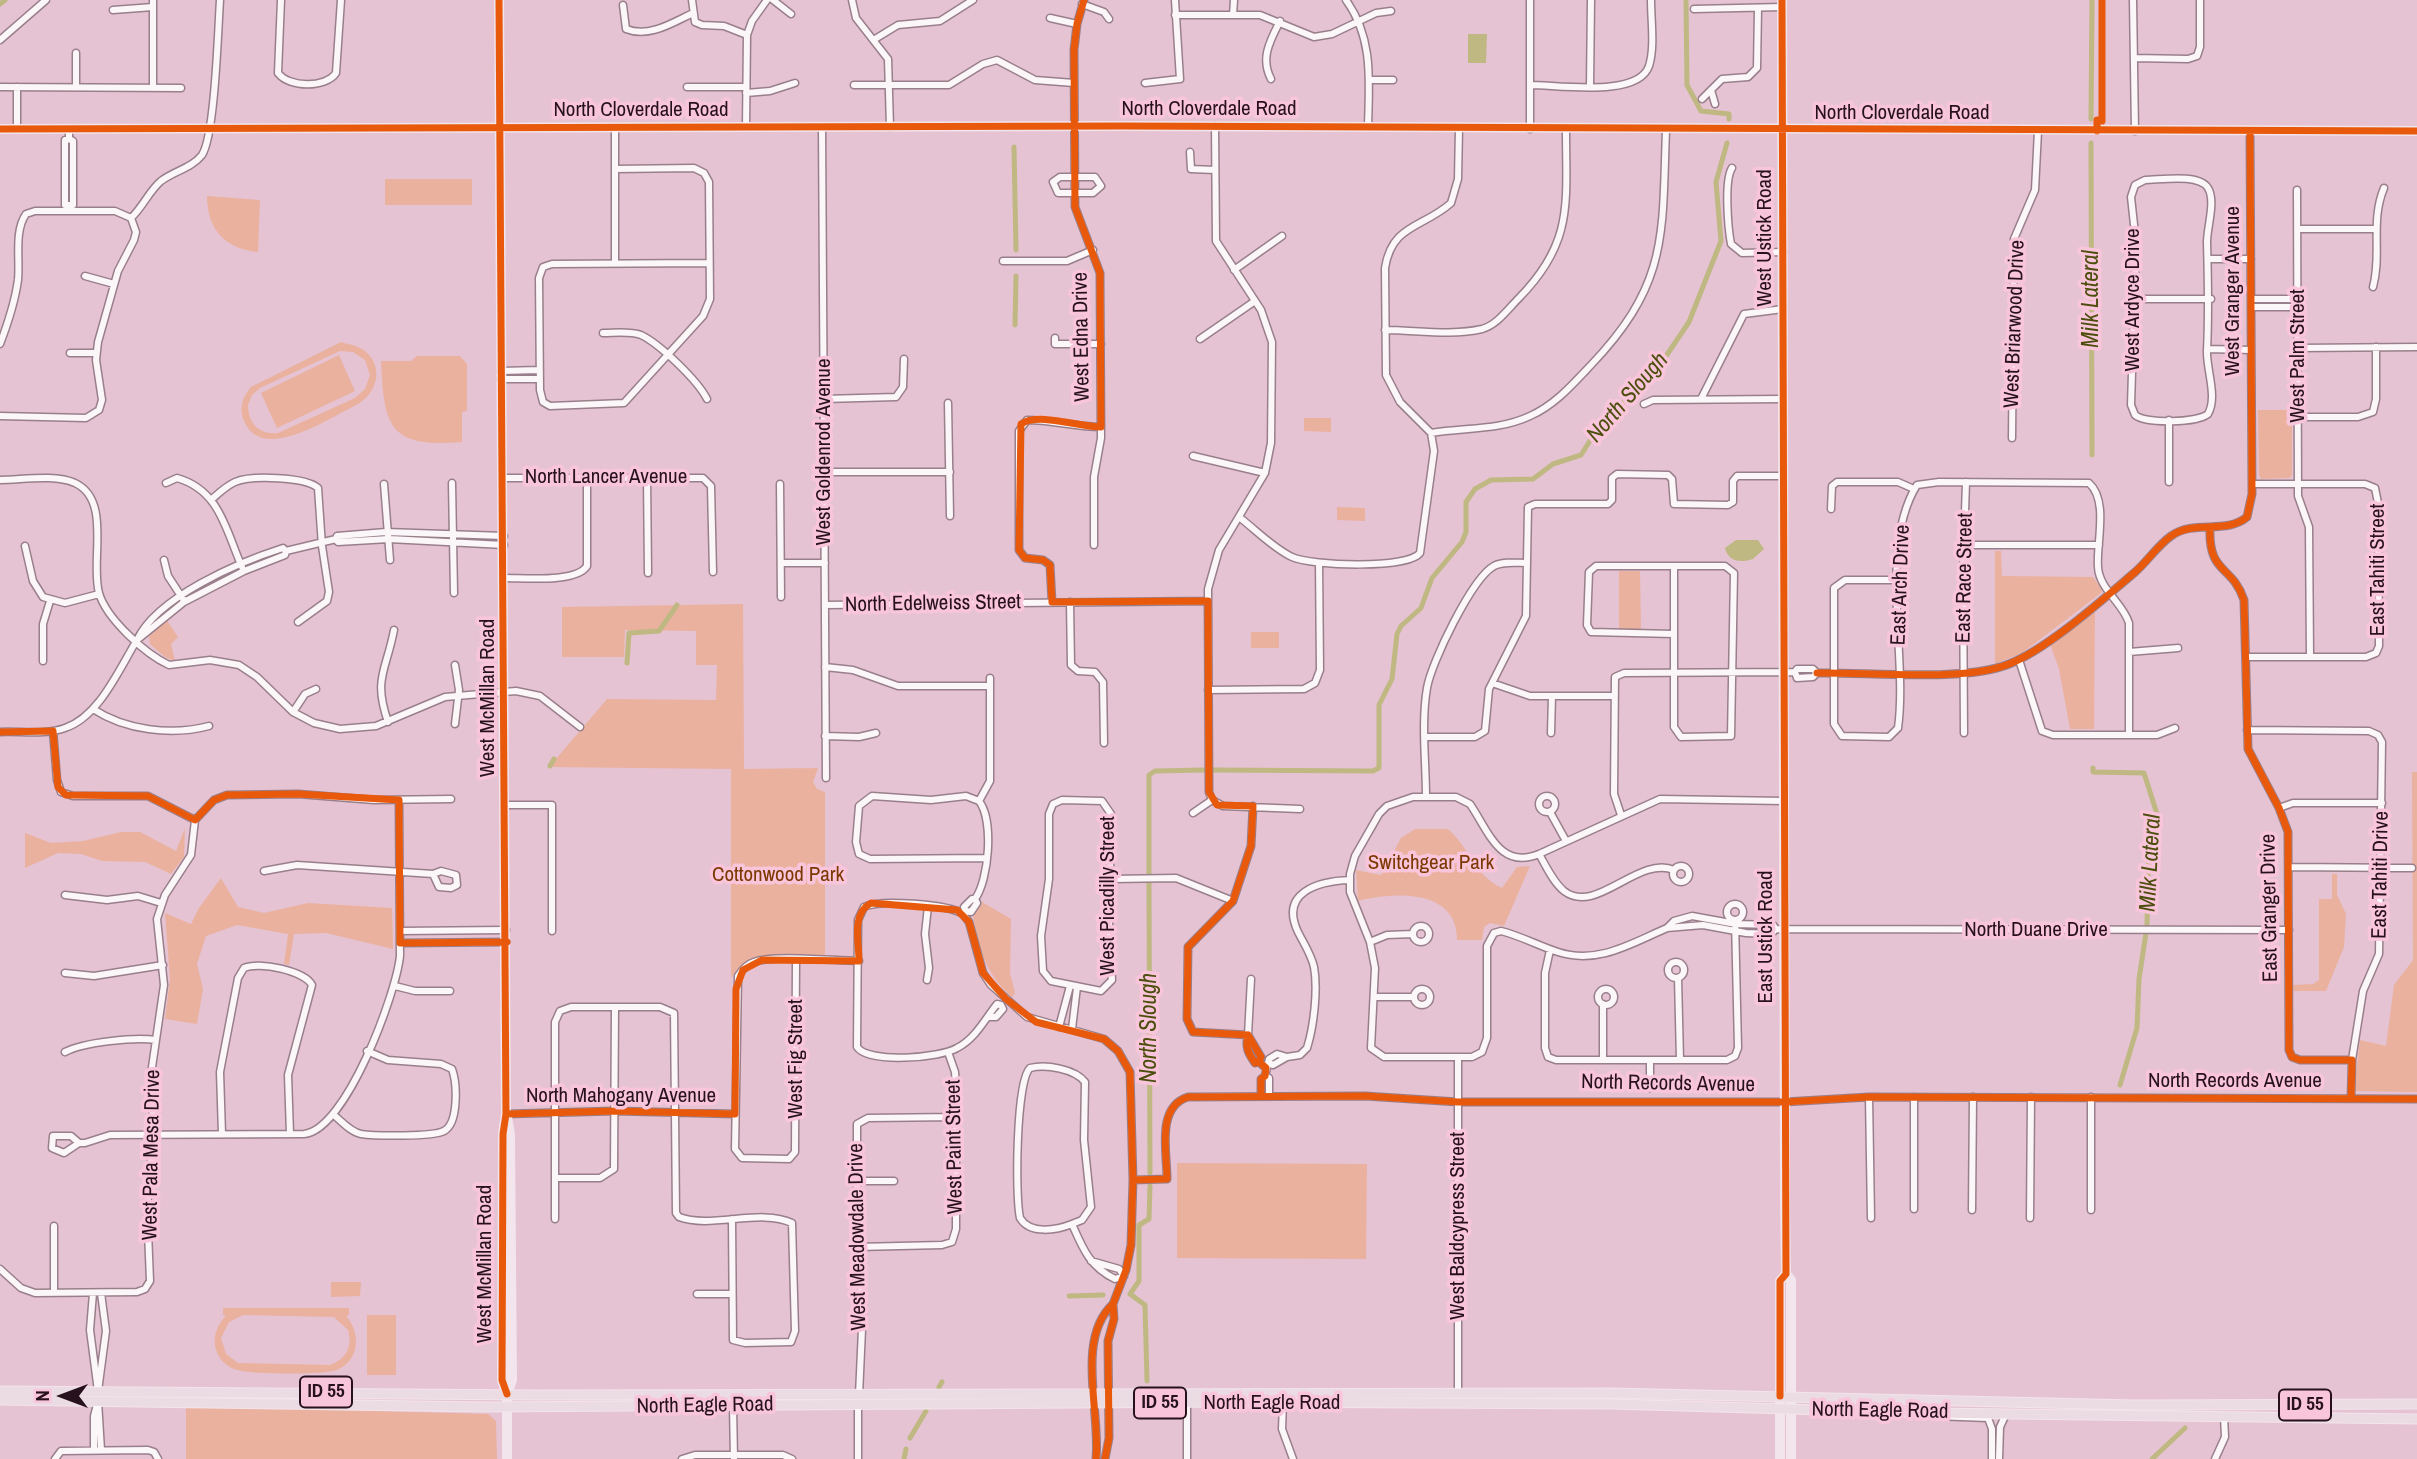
<!DOCTYPE html>
<style>
body{margin:0}
#map{position:relative;width:2417px;height:1459px;overflow:hidden;background:#e5c3d2;font-family:"Archivo Narrow",sans-serif}
canvas{display:block}
.north{position:absolute;left:28px;top:1361px;width:70px;height:70px;-webkit-text-stroke:5px #f9c5db;paint-order:stroke;rotate:270deg;font-size:19px;font-weight:700;line-height:28px;text-align:center;color:#27111c}
.north::after{content:'';display:block;margin:auto;width:24px;height:32px;background:#27111c;clip-path:polygon(50% 0,100% 100%,50% 72%,0 100%)}
</style>
<div id="map">
<canvas width="2417" height="1459"></canvas>
<div class="north">N</div>
</div>
<script>
const ctx = document.querySelector('canvas').getContext('2d');
ctx.lineJoin = 'round';
function fill(path, color) { ctx.fillStyle = color; ctx.fill(path, 'evenodd'); }
function trace(path, color, width, dash) { ctx.strokeStyle = color; ctx.lineWidth = width; ctx.lineCap = dash ? 'butt' : 'round'; ctx.setLineDash(dash || []); ctx.stroke(path); }
function write(font, color, halo, rows, align = 'center') {
  ctx.font = font + ' "Archivo Narrow",sans-serif'; ctx.lineWidth = 7; ctx.setLineDash([]); ctx.textBaseline = 'middle'; ctx.strokeStyle = halo; ctx.fillStyle = color; for (const [text, x, y, turn = 0] of rows) {
    ctx.save(); ctx.translate(x, y); ctx.rotate((+turn || 0) * Math.PI / 180); ctx.textAlign = isNaN(turn) ? turn : align; if (halo) ctx.strokeText(text, 0, 0); ctx.fillText(text, 0, 0); ctx.restore();
  }
}
const green = new Path2D(`
 M385 179H472V205H385Z
 M207 196 260 200 258 252C225 249 207 229 207 196Z
 M341 342C347 344 355 345 362 349 384 363 379 392 358 404 331 417 264 463 245 423 238 410 242 397 251 387ZM340 351 353 352 365 360 370 375 365 389 355 398 278 433C260 435 248 424 248 405L252 395 260 388Z
 M339 355 355 391 277 428 261 393Z
 M417 356H460L467 364V411L462 412V442C389 448 384 427 381 361H411Z
 M2258 410H2292V475L2289 478 2261 479 2259 475Z
 M1304 418H1331V432L1304 431Z
 M1337 507 1365 508V521L1337 520Z
 M1995 551H2001L2002 576 2093 577 2102 589 2101 593 2022 653 1995 664Z
 M1619 571H1640L1641 629H1619Z
 M743 604 744 769 818 768 813 782 817 789 825 792V955C791 955 751 946 731 978V769L549 767 607 699 716 700 717 665H696V631L625 630 624 657H562V607Z
 M2095 609 2094 729H2070L2059 669 2050 644Z
 M166 619 178 637 171 644 175 661 165 657 150 644 149 637Z
 M1279 632V648H1251V632Z
 M2412 772H2417V1092L2354 1091 2360 1040 2386 1046 2394 985 2413 960Z
 M185 828 184 857 171 874 145 862 102 861 81 854 58 853 25 868V833L51 843 83 841 121 832H140L176 851Z
 M1415 829H1448C1469 847 1474 875 1502 888L1517 867 1530 866 1504 926 1490 923 1484 927 1482 940H1457C1457 888 1394 892 1358 901L1356 870 1381 875 1401 838Z
 M2332 874H2337V895L2346 914 2344 947 2326 991H2293V985L2313 984 2319 980V899H2332Z
 M221 878 238 907 264 913 308 903 392 908 393 949 326 933 294 934 289 965 284 964 288 934 237 925 206 936 197 964 203 989 197 1024 165 1019 170 979 165 913 191 924 199 908Z
 M982 902 1011 919 1010 973 1015 993 1012 997C986 975 978 947 973 915Z
 M1177 1163 1367 1164 1366 1259 1177 1258Z
 M331 1282H361L360 1296 331 1297Z
 M223 1308H349V1315L346 1316C361 1333 360 1360 337 1370 322 1375 248 1375 234 1369 211 1359 209 1332 226 1316L223 1315ZM243 1315 334 1317 348 1330C353 1347 346 1359 330 1365L238 1363 226 1354 221 1338 229 1322Z
 M367 1315H396V1375H367Z
 M186 1406 488 1414 496 1421 497 1459H186Z`);
const water = new Path2D(`
 M1468 34H1487L1486 63H1468Z
 M1736 540H1758L1764 549 1753 559C1741 563 1728 562 1725 548Z`);
const canal = new Path2D(`
 M1686 0 1687 85 1701 111 1729 114V119
 M0 4 5 0
 M2091 119 2092 0
 M2091 143 2092 455
 M1014 147 1016 250
 M1015 325 1016 276
 M627 663 629 633 659 631 677 605
 M550 766 554 759
 M2093 768V772L2144 773 2157 814 2149 840 2147 925
 M1213 770 1373 771 1379 768V705L1392 679 1397 634 1401 626 1421 608 1432 578 1462 542 1466 532V502L1475 489 1491 480 1533 479 1553 464 1581 455 1598 428 1658 368 1689 322 1721 241 1716 182 1727 143
 M1149 874V775L1155 771 1204 770
 M1149 883 1150 1173
 M2120 1085 2137 1028 2139 979 2146 933
 M1069 1296 1103 1295
 M1147 1381 1145 1305 1130 1294 1139 1281V1225L1149 1219 1150 1186
 M939 1387 942 1382
 M910 1438 926 1411
 M904 1459 906 1449
 M2152 1459 2185 1428`);
const minor = new Path2D(`
 M153 0V88
 M281 0 278 73C289 88 326 88 336 73L341 0
 M692 0 695 22 702 25 724 26 747 35
 M773 0 791 14
 M852 0 856 18 888 59 890 127
 M1084 0 1077 24 1074 50 1075 207 1100 273 1101 438 1094 477V545
 M1346 0C1374 39 1369 82 1368 127
 M2133 0 2135 131
 M1082 4 1104 12 1109 19
 M623 5 626 29C649 38 672 23 691 14
 M1694 9 1782 7
 M113 10 153 7
 M1175 15H1260L1314 37 1332 34 1376 13 1391 11
 M1233 15 1234 0
 M1050 18 1077 24
 M875 39 898 25 940 21 973 0
 M0 40 46 0
 M76 53V87
 M2134 58 2188 59 2197 56 2200 47V0
 M1271 79C1260 58 1270 41 1280 21
 M1369 80H1393
 M1145 83 1180 79 1175 0
 M854 85H949L983 64 997 60 1035 80 1074 83
 M1530 85C1559 85 1638 98 1649 66 1655 47 1651 21 1651 0
 M1590 86 1591 0
 M0 87 181 88
 M17 87V129
 M687 87H746
 M1711 90 1715 104
 M746 93 770 91 795 83
 M1702 99 1722 79 1748 77 1757 68 1758 8
 M746 127 747 35 752 21 767 0
 M822 127 826 778
 M615 128V263
 M69 129V139L65 140V205H73V141L69 139
 M1530 129V0
 M1190 152 1191 169 1215 170
 M1732 168C1724 180 1728 228 1731 244L1742 253 1783 252
 M615 169 694 168 704 173 709 182 710 299 703 316 624 403 550 406 543 402 540 390 539 278 543 267 552 264 709 263
 M1060 177H1095L1101 186 1093 193H1058L1053 182Z
 M2145 180C2160 180 2199 173 2208 188 2216 201 2207 227 2207 242 2208 279 2209 312 2207 350 2206 369 2218 397 2208 414 2197 423 2146 424 2135 415L2131 405 2136 243 2131 197 2135 185Z
 M2297 190 2298 496 2309 527 2310 657
 M131 218C143 207 149 191 161 181 174 171 192 168 202 155 215 135 218 29 220 0
 M2298 229H2376
 M2209 259H2251
 M1003 261H1067L1093 250
 M1234 270 1282 236
 M85 276 114 284
 M2373 287C2382 255 2370 221 2384 188
 M2132 299H2211
 M2251 299H2298
 M2251 307H2298
 M1385 330C1415 330 1452 336 1482 329 1497 325 1508 309 1519 298 1574 242 1566 203 1566 130
 M603 333C615 333 630 331 641 335 660 344 698 381 707 399
 M1055 338V344H1101
 M1200 339 1255 301
 M0 344C8 323 15 302 18 280 20 259 14 231 26 214L35 211H115L131 218
 M2298 348 2417 347
 M2207 349 2251 350
 M70 353H96
 M501 371 539 370
 M501 379H539
 M824 399 896 397 903 387 904 359
 M1701 399 1744 314 1783 309
 M948 403 950 516
 M1644 404 1653 400 1783 399
 M0 416 86 418 99 410 102 400 96 360 98 342 118 271 134 240 136 232 131 218
 M2298 417H2358L2373 412 2376 399V347
 M2169 420V482
 M1431 433C1465 427 1498 431 1530 416 1555 405 1573 384 1591 365 1669 283 1662 235 1666 130
 M2012 438 2014 239 2035 190 2038 131
 M1193 456 1265 473
 M824 472H950
 M647 476 648 573
 M503 478H703L711 486 713 572
 M0 480C22 480 54 474 75 483 112 500 90 561 99 593 106 618 145 654 169 665L210 660 239 665 257 677 293 712 314 723 340 729 376 726 445 697 516 691 540 696 580 727
 M166 483 177 478C220 490 226 531 242 567
 M452 483 454 593
 M384 484 390 560
 M780 484 781 597
 M212 499C219 493 226 486 235 482 251 475 306 477 318 488L322 546 329 592 327 601 298 622
 M1831 509 1832 486 1837 482H1898L1914 489
 M1239 517C1256 530 1273 548 1292 557 1312 566 1408 569 1420 553L1434 451 1431 433 1400 402 1386 375 1385 268C1392 224 1423 228 1451 203L1458 179 1459 128
 M2210 527C2208 575 2232 564 2244 600L2248 749 2279 808 2288 832 2289 1050 2292 1057 2300 1060H2352
 M336 539 338 542 389 539 504 545
 M1965 545H2099
 M25 546 33 581 43 597 65 603 99 594
 M286 551 285 555 244 571 184 602 137 640C157 597 239 562 283 548L286 551 336 539 337 536 386 532 504 536
 M164 560 168 576 183 599
 M781 563H825
 M1674 566V727L1681 737 1731 736 1734 573 1725 566H1596L1589 572 1587 625 1591 632 1674 634
 M505 578C525 578 576 583 587 566V477
 M1899 580H1845L1834 588V724L1842 736 1889 737 1898 728C1908 657 1878 547 1917 485L1939 482 2089 483C2109 501 2096 543 2098 567 2099 589 2123 603 2129 623V735
 M1052 602 1050 565 1043 560 1025 558 1019 550V431L1027 420C1052 420 1076 427 1101 427
 M1070 602 1071 665 1078 671 1095 672 1103 682 1104 743
 M825 605 1208 601
 M2129 652 2178 648
 M2246 657H2366L2376 653 2379 646 2378 503 2375 488 2365 484H2252
 M2019 660 2042 731 2053 735H2157L2175 728
 M43 661V624L50 601
 M455 665 459 690 455 724
 M825 667 853 670 898 686H990
 M1817 673C1867 672 1966 682 2009 664 2047 649 2101 601 2134 573 2147 562 2157 546 2171 536 2195 519 2225 535 2247 517L2252 494 2250 131
 M1492 683 1530 696H1614
 M1208 690 1304 689 1315 683 1320 670 1319 563
 M93 709C125 730 171 736 209 726
 M293 712 305 694 316 689
 M388 722C373 678 386 672 394 630
 M2247 730 2369 731 2378 735 2382 742 2379 954 2363 991 2352 1060 2351 1099
 M53 731 57 780 61 792 73 796H148L195 820
 M0 732C21 731 46 735 65 728 99 717 119 669 137 640
 M1551 733 1552 696
 M1964 733 1963 572 1966 482
 M825 736 859 737 876 733
 M1426 737H1475L1485 731 1489 689 1526 616 1528 507 1535 504H1608L1612 500V478L1617 474 1668 475 1672 479 1674 504 1728 505 1733 502V481L1737 476H1783
 M1539 804a8 8 0 1 1 16 0a8 8 0 1 1-16 0Z
 M1426 797C1426 762 1421 723 1427 688 1431 663 1472 578 1494 566 1503 561 1517 563 1527 563
 M1062 800 1102 801 1111 814 1109 922 1112 980 1101 991 1051 981 1043 971 1041 936 1049 879V814L1053 804Z
 M1212 800 1209 792 1208 589 1219 550 1265 473 1271 443 1272 342 1261 310 1216 241 1215 126
 M1212 800 1223 806 1300 809
 M979 801 966 796 931 800 872 796 859 806 856 842 859 854 870 859 987 858
 M507 805H552V931
 M2279 808 2293 803H2382
 M1550 812 1566 841
 M1193 813 1212 800
 M1621 815 1614 794 1615 677 1624 673 1795 672 1797 669H1813L1817 673 1813 677 1797 678 1795 672
 M1539 854C1546 866 1553 882 1564 891 1596 916 1638 855 1674 870
 M1673 874a8 8 0 1 1 16 0a8 8 0 1 1-16 0Z
 M2289 867 2412 868
 M264 871 297 865 433 874 441 871 456 875 457 885 451 888 439 887 433 874
 M1112 879 1176 878 1233 901
 M65 895 107 900 138 896 161 903
 M975 899H972L964 907 966 911 971 912 977 903 975 899C989 880 994 820 979 801L990 781V678
 M1727 912a8 8 0 1 1 16 0a8 8 0 1 1-16 0Z
 M963 914 969 922 983 973 991 985 1027 1017 1104 1039 1118 1051 1130 1072 1133 1180 1131 1245 1126 1270 1113 1304 1114 1319 1108 1341 1109 1438 1105 1459
 M963 914C948 904 880 899 864 907L858 920 857 1047C869 1064 940 1058 957 1048 976 1038 985 1019 997 1004L1001 1005 1003 1009 996 1017H990
 M1692 916 1736 924 1773 925 1776 929 1771 934 1746 933 1703 925 1667 928 1674 921Z
 M1413 934a8 8 0 1 1 16 0a8 8 0 1 1-16 0Z
 M1667 928C1632 943 1598 965 1558 952 1539 946 1521 936 1501 931L1494 933 1487 946V1038L1482 1052 1472 1057H1384L1371 1048 1375 968 1370 942 1350 892V874L1355 856 1379 814 1387 806 1413 797H1456L1470 804C1489 832 1500 870 1539 854L1660 799 1784 801
 M1776 929 2289 930
 M400 931 506 930
 M1370 942 1387 935 1413 934
 M400 943 506 942
 M1550 950 1545 973V1048L1548 1057 1556 1060H1727L1735 1056 1738 1048 1735 920
 M796 960 795 1152 789 1159 742 1158 735 1149 738 976C742 970 747 964 754 962 774 954 835 961 859 961
 M1668 970a8 8 0 1 1 16 0a8 8 0 1 1-16 0Z
 M65 973 94 976 163 965
 M1678 978 1680 1060
 M1251 979 1248 1035 1193 1032 1187 1019 1188 947 1233 901 1251 846 1253 806
 M927 980 929 968 925 934 928 906
 M395 986 415 991H450
 M1598 997a8 8 0 1 1 16 0a8 8 0 1 1-16 0Z
 M1414 997a8 8 0 1 1 16 0a8 8 0 1 1-16 0Z
 M1374 997H1414
 M1603 1004V1060
 M1059 1027 1070 986
 M1072 1029 1077 987
 M65 1052C84 1042 135 1037 156 1040
 M1287 1057 1300 1055 1307 1048C1314 1026 1318 989 1314 967 1311 954 1304 944 1298 932 1279 892 1319 881 1350 880
 M1458 1057V1394
 M1650 1060V1088
 M1259 1062 1261 1057 1248 1035C1245 1047 1248 1053 1255 1063L1259 1062 1266 1068
 M1265 1076 1269 1078V1096
 M1261 1096V1079L1265 1076 1269 1059 1277 1054 1287 1057 1273 1065 1269 1063
 M1869 1097 1871 1218
 M506 1114 615 1111 735 1114
 M334 1115C342 1122 351 1132 361 1134 374 1136 433 1137 444 1131 459 1123 457 1083 452 1069L441 1064 388 1060 367 1051
 M222 1134 220 1072 238 978 244 968C259 961 305 971 312 985L288 1075 290 1134
 M79 1143 64 1153 52 1148 53 1136H71L79 1143H85L110 1135 304 1134C346 1130 396 994 400 956L399 800
 M555 1178H600L614 1169 615 1007
 M1133 1180 1167 1179C1167 1152 1156 1107 1188 1097L1365 1096 1458 1102H1784L1869 1097 2417 1099
 M856 1181H894
 M1914 1209V1097
 M1972 1210 1973 1097
 M2091 1210V1097
 M2030 1218 2031 1097
 M555 1219V1022L560 1011 571 1007H660L674 1013 676 1213 679 1217C711 1229 761 1208 792 1223L795 1331 791 1342 745 1343 733 1340 732 1219
 M1072 1224 1082 1220 1091 1207 1084 1140 1085 1082C1075 1069 1046 1064 1030 1068 1016 1081 1015 1196 1020 1218 1030 1235 1057 1230 1072 1224 1083 1249 1090 1267 1115 1279L1124 1276 1119 1269 1091 1261
 M54 1226V1293
 M857 1247 942 1245 952 1242 956 1229V1087L955 1072 948 1052
 M0 1269 21 1288 35 1293 137 1292 145 1289 150 1281 147 1207 154 1128 150 1081 164 985 157 919 165 895 191 855 195 820 214 800 227 795 298 794 374 800 451 799
 M93 1293 90 1330 98 1391 106 1331 101 1293
 M697 1294H731
 M859 1395 863 1307 857 1247V1124L868 1118 956 1117
 M1187 1403V1459
 M1283 1403 1282 1429 1293 1459
 M733 1405 734 1459
 M858 1405V1459
 M1934 1416 1988 1418 1992 1429V1459
 M94 1450V1416L98 1401 101 1450
 M55 1459 61 1451 148 1450 154 1452 158 1459
 M682 1459 695 1455H783L792 1459
 M1096 1459C1101 1413 1075 1339 1113 1304
 M1999 1459 2000 1427 2006 1414
 M2215 1459 2225 1437 2224 1416`);
const major = new Path2D(`
 M499 0 506 1114 503 1134 502 1380 507 1394
 M1782 0 1785 1204 1786 1274 1791 1280V1459
 M0 129 1122 126 2417 131
 M507 1459V1394L512 1380 510 1134 507 1117
 M1780 1459V1281L1786 1274`);
const highway = new Path2D(`
 M0 1391 537 1395 1611 1393 2135 1405 2417 1404
 M0 1400 487 1407 1226 1402 1611 1404 1928 1413 2417 1419`);
const cycleway = new Path2D(`
 M499 0 506 1114 503 1134 502 1380 507 1394
 M1084 0 1077 24 1074 50 1075 207 1100 273 1101 427C1079 427 1039 412 1021 424L1019 550 1025 558 1043 560 1050 565 1052 602 1208 601 1209 792 1217 805 1253 806 1251 846 1233 901 1188 947 1187 1019 1193 1032 1248 1035
 M0 129 1122 126 2417 131
 M2097 131V120L2102 121V0
 M2210 527C2208 575 2232 564 2244 600L2248 749 2279 808 2288 832 2289 1050 2292 1057 2300 1060H2352L2351 1099
 M1817 673C1867 672 1966 682 2009 664 2047 649 2101 601 2134 573 2147 562 2157 546 2171 536 2195 519 2225 535 2247 517L2252 494 2250 131
 M0 732 53 731 58 787 66 795 148 796 195 820 214 800 227 795 298 794 399 800 400 943 507 942
 M1259 1062 1261 1057 1248 1035C1245 1047 1248 1053 1255 1063L1259 1062 1266 1068 1265 1076 1261 1079V1096
 M506 1114 615 1111 735 1114 736 989 743 970 762 960 859 961C859 942 851 914 871 903L957 910 969 922 983 973 1006 999 1036 1022 1104 1039 1118 1051 1130 1072 1133 1180 1131 1245 1126 1270 1113 1304 1114 1319 1108 1341 1109 1438 1105 1459
 M1133 1180 1167 1179C1167 1152 1156 1107 1188 1097L1365 1096 1458 1102H1784L1869 1097 2417 1099
 M1780 1396V1281L1786 1274 1782 0
 M1096 1459C1101 1413 1075 1339 1113 1304`);
const shields = [
 [326,1392,52],
 [1160,1403,52],
 [2305,1405,52]
];
const shieldNames = [
 ["ID 55",326,1392],
 ["ID 55",1160,1403],
 ["ID 55",2305,1405]
];
const streetNames = [
 ["North Cloverdale Road",1209,109],
 ["North Cloverdale Road",641,110],
 ["North Cloverdale Road",1902,113],
 ["West Ustick Road",1765,238,-90],
 ["West Granger Avenue",2233,291,-90],
 ["West Ardyce Drive",2133,300,-90],
 ["West Briarwood Drive",2015,324,-88],
 ["West Edna Drive",1082,337,-91],
 ["West Palm Street",2298,356,-90],
 ["West Goldenrod Avenue",824,452,-90],
 ["North Lancer Avenue",606,477],
 ["East Tahiti Street",2378,570,-90],
 ["East Race Street",1965,578,-89],
 ["East Arch Drive",1901,585,-88],
 ["North Edelweiss Street",933,604,-1],
 ["West McMillan Road",488,698,-90],
 ["East Tahiti Drive",2381,875,-89],
 ["West Picadilly Street",1108,896,-90],
 ["East Granger Drive",2270,908,-91],
 ["North Duane Drive",2036,930],
 ["East Ustick Road",1766,937,-90],
 ["West Fig Street",796,1059,-90],
 ["North Records Avenue",2235,1081],
 ["North Records Avenue",1668,1084,1],
 ["North Mahogany Avenue",621,1096],
 ["West Paint Street",955,1147,-91],
 ["West Pala Mesa Drive",152,1155,-89],
 ["West Baldcypress Street",1458,1226,-90],
 ["West Meadowdale Drive",858,1237,-91],
 ["West McMillan Road",485,1264,-90],
 ["North Eagle Road",1272,1403],
 ["North Eagle Road",705,1406,-1],
 ["North Eagle Road",1880,1411,1]
];
const parkNames = [
 ["Switchgear Park",1431,863],
 ["Cottonwood Park",778,875]
];
const waterNames = [
 ["Milk Lateral",2092,299,-90],
 ["North Slough",1628,398,-49],
 ["Milk Lateral",2151,863,-87],
 ["North Slough",1150,1028,-90]
];
fill(green, '#eab19f');
fill(water, '#bfb882');
trace(canal, '#bfb882', 5);
trace(minor, '#997f8b', 9);
trace(major, '#f3e4eb', 10);
trace(highway, '#f3e4eb', 11);
trace(minor, '#fbf6f8', 6);
trace(major, '#f2e6ec', 8);
trace(highway, '#ebdce3', 9);
trace(cycleway, '#e8590c', 7);
for (const [x, y, w] of shields) { const box = new Path2D(); box.roundRect(x - w / 2, y - 15.5, w, 31, 5); ctx.fillStyle = '#f9c5db'; ctx.fill(box); trace(box, '#27111c', 2); }
write('bold 19px', '#27111c', null, shieldNames);
write('21px', '#27111c', '#f9c5db', streetNames);
write('21px', '#7b3800', '#f9c5db', parkNames);
write('italic 23px', '#4c4e0d', '#f9c5db', waterNames);
</script>
